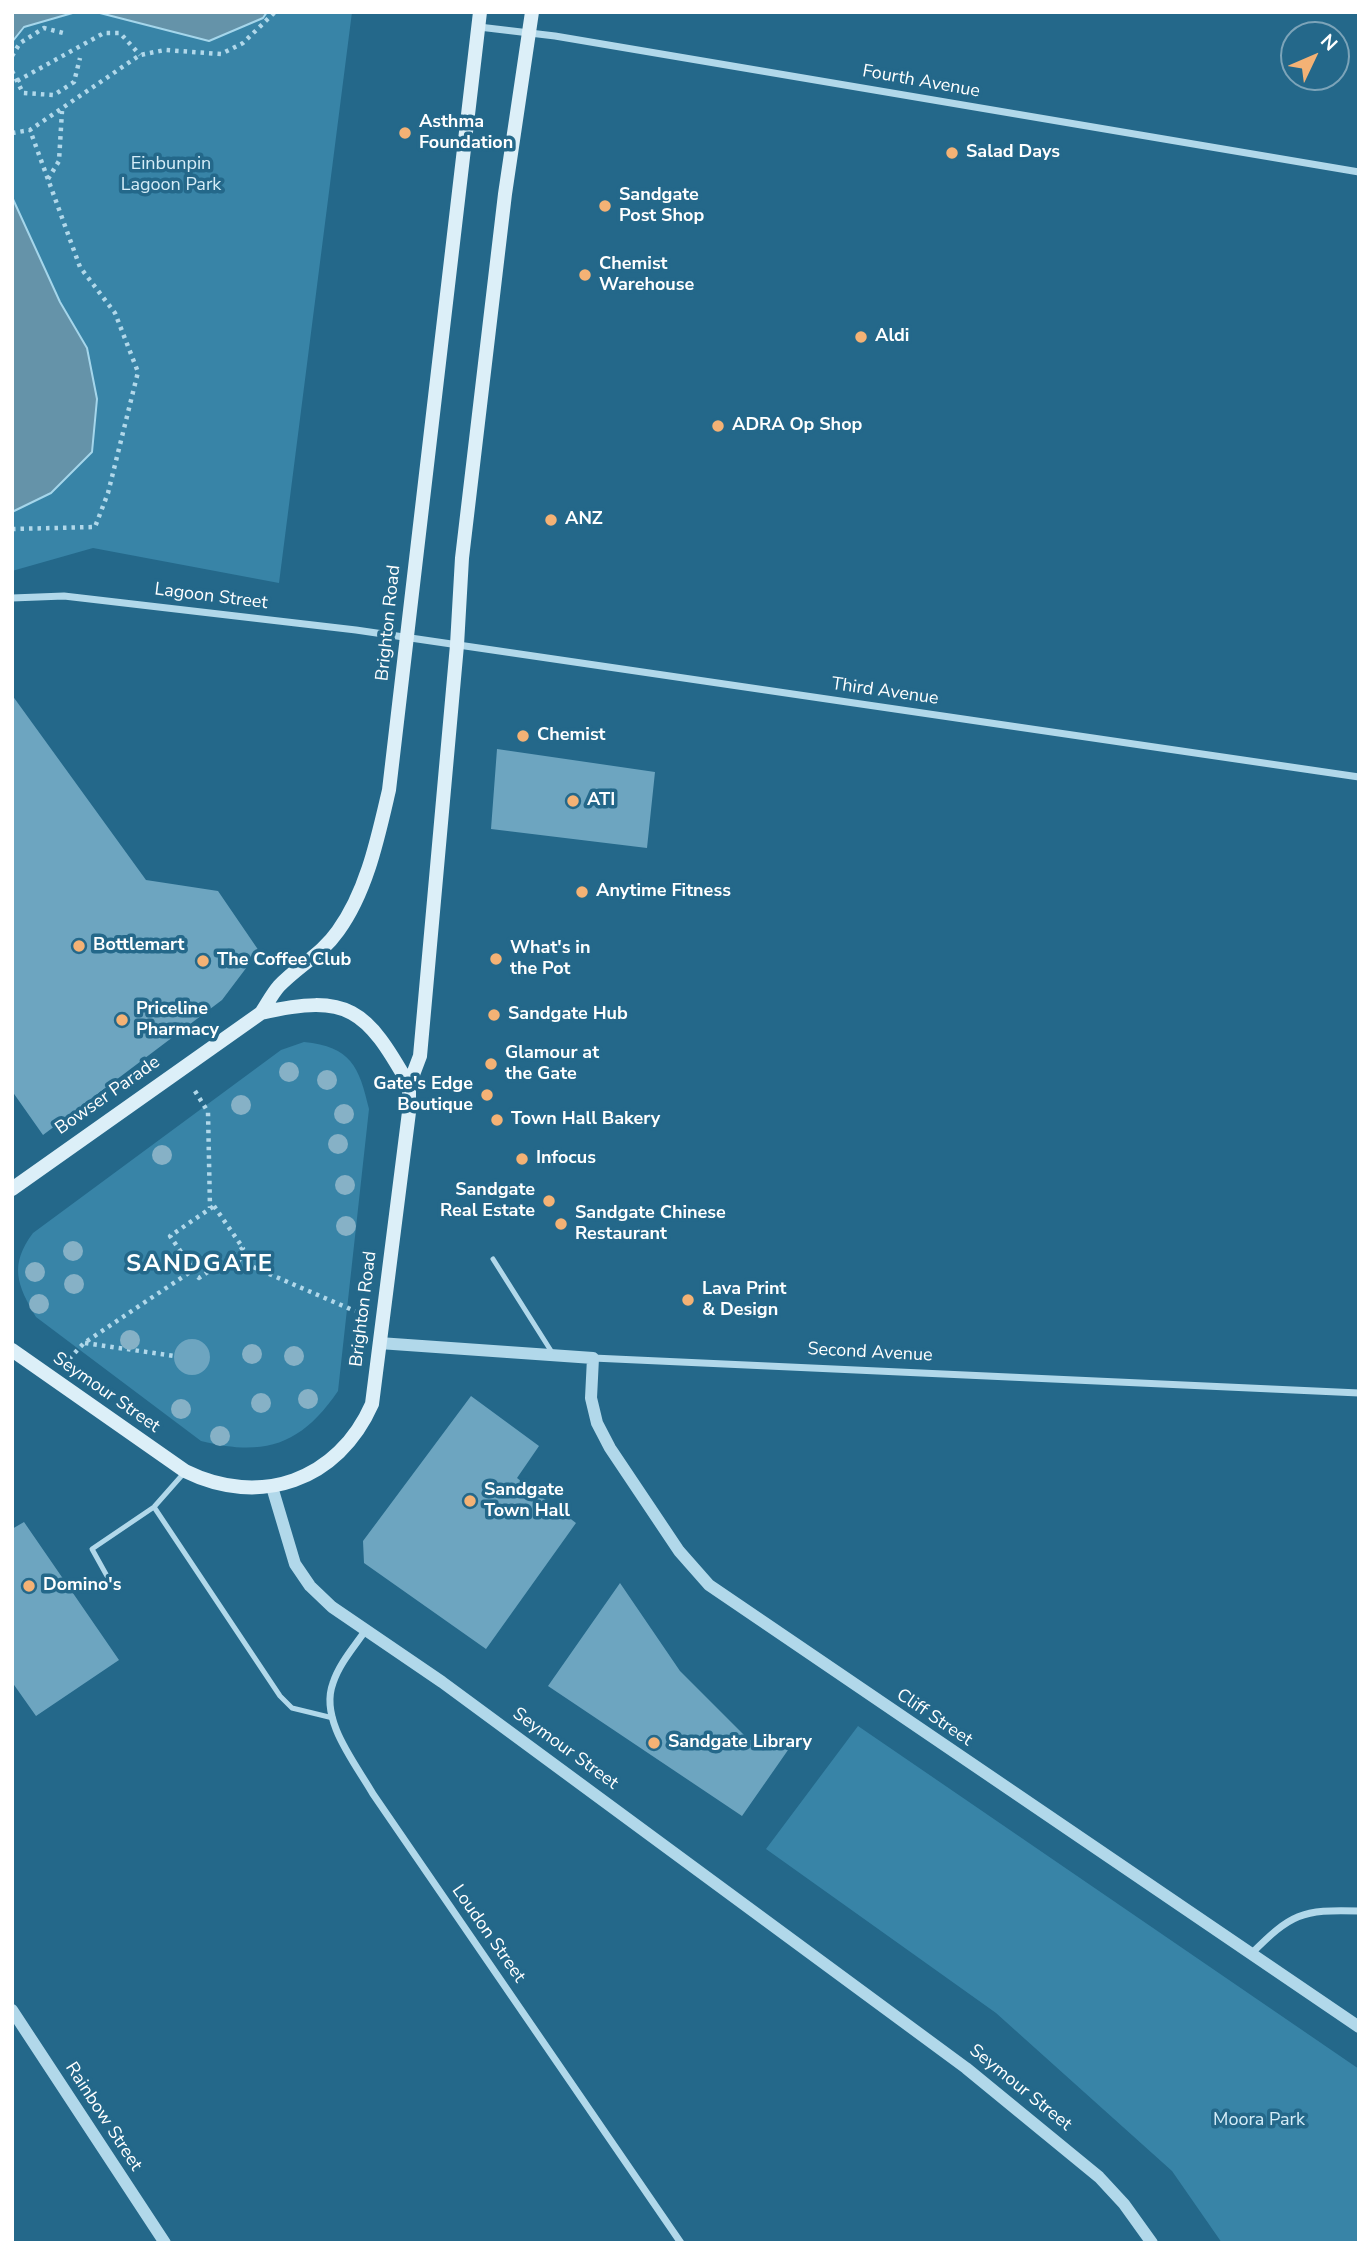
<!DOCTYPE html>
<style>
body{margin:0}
#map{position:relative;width:1371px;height:2255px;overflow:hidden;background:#24688a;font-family:"Nunito Sans",sans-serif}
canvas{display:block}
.frame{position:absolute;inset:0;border:14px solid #fff;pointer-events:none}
.north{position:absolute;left:1280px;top:21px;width:70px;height:70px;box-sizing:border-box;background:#24688a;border:2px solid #7ca4b9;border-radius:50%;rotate:46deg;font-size:19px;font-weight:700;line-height:28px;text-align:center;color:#fff}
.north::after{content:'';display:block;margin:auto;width:24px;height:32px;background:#f4b275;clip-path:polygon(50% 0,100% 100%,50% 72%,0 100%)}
</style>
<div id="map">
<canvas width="1371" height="2255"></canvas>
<div class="frame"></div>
<div class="north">N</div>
</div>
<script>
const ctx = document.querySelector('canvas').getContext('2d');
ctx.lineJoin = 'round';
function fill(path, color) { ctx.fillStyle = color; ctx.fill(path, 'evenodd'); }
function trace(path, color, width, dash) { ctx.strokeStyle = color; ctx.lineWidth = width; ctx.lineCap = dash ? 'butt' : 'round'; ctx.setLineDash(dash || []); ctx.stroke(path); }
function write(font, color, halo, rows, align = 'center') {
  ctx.font = font + ' "Nunito Sans",sans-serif'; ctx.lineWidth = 7; ctx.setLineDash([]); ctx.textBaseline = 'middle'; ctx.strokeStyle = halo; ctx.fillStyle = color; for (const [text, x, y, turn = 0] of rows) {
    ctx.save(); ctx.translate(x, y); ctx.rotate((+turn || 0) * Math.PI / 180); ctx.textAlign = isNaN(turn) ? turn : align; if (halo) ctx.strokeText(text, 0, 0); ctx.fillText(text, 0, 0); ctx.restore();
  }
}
const green = new Path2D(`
 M12 12H352L279 583 93 548 12 571Z
 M304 1042C351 1047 359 1066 369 1109L338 1391C301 1445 265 1457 201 1441L36 1317C17 1285 9 1265 33 1233L281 1050Z
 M858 1726 1359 2069V2243H1222L1172 2171 996 2013 766 1849Z`);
const water = new Path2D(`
 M12 12H76L24 27 12 42Z
 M96 12H267L263 18 209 41Z
 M12 197 60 302 87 348 97 399 92 452 51 493 12 512Z`);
const building = new Path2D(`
 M12 695 146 880 218 891 259 951 222 1000 43 1135 12 1091Z
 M497 749 655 772 647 848 491 829Z
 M174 1357a18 18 0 1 1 36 0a18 18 0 1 1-36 0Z
 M471 1396 539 1446 517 1478 576 1523 486 1649 364 1563 363 1541Z
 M24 1522 119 1660 36 1716 12 1682V1529Z
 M620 1583 680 1671 749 1740H795L742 1816 548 1686Z`);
const path = new Path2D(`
 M12 56 20 43 44 28 67 34
 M12 71 23 93 54 95 74 82 80 58
 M17 81 104 33H120L140 55
 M12 133 30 130 140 55 165 50 221 54 243 43 275 12
 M48 179 59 161 62 111
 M12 529 95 527 108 493 138 372 115 313 80 267 30 130
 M195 1091 208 1112 210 1208
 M214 1206 243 1248 199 1278 170 1236Z
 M230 1257 355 1311
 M85 1343 174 1356
 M69 1359 84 1343 193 1270`);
const service = new Path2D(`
 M493 1259 553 1354
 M154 1507 280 1696 292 1708 333 1718
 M112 1585 92 1549 154 1507 184 1473`);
const minor = new Path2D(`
 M479 27 555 36 1359 172
 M12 598 64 596 356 630 1359 777
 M593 1358 1359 1393
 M365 1631C354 1647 339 1664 333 1683 319 1720 356 1764 373 1794L681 2243
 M1251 1954C1291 1914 1301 1909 1359 1911`);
const tertiary = new Path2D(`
 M379 1343 593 1358 591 1398 597 1423 610 1448 679 1551 709 1585 1359 2027
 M272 1487 295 1564 310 1586 332 1607 442 1682 966 2068 1099 2177 1124 2204 1152 2243
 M12 2010 165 2243`);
const secondary = new Path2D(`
 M261 1013C349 993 366 1009 409 1085
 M12 1189 261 1013C267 1004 272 994 279 986 298 966 322 954 338 931 367 891 378 837 389 790L480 12
 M12 1350 185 1471C260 1508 338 1481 372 1404L409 1112V1085L420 1056 457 645 462 558 505 194 532 12`);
const trees = [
 [289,1072],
 [327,1080],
 [241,1105],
 [344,1114],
 [338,1144],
 [162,1155],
 [345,1185],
 [346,1226],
 [73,1251],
 [35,1272],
 [74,1284],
 [39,1304],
 [130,1340],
 [252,1354],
 [294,1356],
 [308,1399],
 [261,1403],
 [181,1409],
 [220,1436]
];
const markers = [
 [405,133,7,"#f4b275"],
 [952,153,7,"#f4b275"],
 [605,206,7,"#f4b275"],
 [585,275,7,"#f4b275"],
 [861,337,7,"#f4b275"],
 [718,426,7,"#f4b275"],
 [551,520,7,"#f4b275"],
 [523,736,7,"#f4b275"],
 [573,801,7,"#f4b275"],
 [582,892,7,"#f4b275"],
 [79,946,7,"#f4b275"],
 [496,959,7,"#f4b275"],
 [203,961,7,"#f4b275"],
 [494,1015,7,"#f4b275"],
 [122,1020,7,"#f4b275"],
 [491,1064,7,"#f4b275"],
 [487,1095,7,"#f4b275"],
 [497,1120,7,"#f4b275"],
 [522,1159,7,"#f4b275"],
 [549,1201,7,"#f4b275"],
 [561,1224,7,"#f4b275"],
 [688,1300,7,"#f4b275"],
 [470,1501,7,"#f4b275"],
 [29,1586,7,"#f4b275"],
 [654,1743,7,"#f4b275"]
];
const streetNames = [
 ["Fourth Avenue",921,82,10],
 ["Lagoon Street",211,597,7],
 ["Brighton Road",389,623,-84],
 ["Third Avenue",885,692,8],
 ["Bowser Parade",108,1096,-35],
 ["Brighton Road",364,1309,-83],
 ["Second Avenue",870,1353,3],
 ["Seymour Street",106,1393,35],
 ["Cliff Street",934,1718,34],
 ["Seymour Street",565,1749,36],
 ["Loudon Street",488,1934,55],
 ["Seymour Street",1020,2088,39],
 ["Rainbow Street",103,2117,57]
];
const poiNames = [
 ["Asthma",419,123],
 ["Foundation",419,144],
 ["Salad Days",966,153],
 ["Sandgate",619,196],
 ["Post Shop",619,217],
 ["Chemist",599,265],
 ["Warehouse",599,286],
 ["Aldi",875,337],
 ["ADRA Op Shop",732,426],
 ["ANZ",565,520],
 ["Chemist",537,736],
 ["ATI",587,801],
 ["Anytime Fitness",596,892],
 ["Bottlemart",93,946],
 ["What's in",510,949],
 ["the Pot",510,970],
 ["The Coffee Club",217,961],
 ["Priceline",136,1010],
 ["Pharmacy",136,1031],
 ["Sandgate Hub",508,1015],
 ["Glamour at",505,1054],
 ["the Gate",505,1075],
 ["Gate's Edge",473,1085,"right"],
 ["Boutique",473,1106,"right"],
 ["Town Hall Bakery",511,1120],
 ["Infocus",536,1159],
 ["Sandgate",535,1191,"right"],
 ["Real Estate",535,1212,"right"],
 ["Sandgate Chinese",575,1214],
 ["Restaurant",575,1235],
 ["Lava Print",702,1290],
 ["& Design",702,1311],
 ["Sandgate",484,1491],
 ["Town Hall",484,1512],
 ["Domino's",43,1586],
 ["Sandgate Library",668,1743]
];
const parkNames = [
 ["Einbunpin",171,165],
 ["Lagoon Park",171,186],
 ["Moora Park",1259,2121]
];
const districtNames = [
 ["SANDGATE",200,1265]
];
fill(green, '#3884a7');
fill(water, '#6593a9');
trace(water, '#a5d6eb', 2);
fill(building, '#6da5c0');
trace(path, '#b1d8ea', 4.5, [3.5, 5]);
trace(service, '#b1d8ea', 5);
trace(minor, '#b1d8ea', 7);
trace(tertiary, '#b1d8ea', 12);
trace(secondary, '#dceff8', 14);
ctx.fillStyle = '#86b1c6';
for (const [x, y] of trees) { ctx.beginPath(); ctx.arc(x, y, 10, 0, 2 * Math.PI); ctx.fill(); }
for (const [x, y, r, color] of markers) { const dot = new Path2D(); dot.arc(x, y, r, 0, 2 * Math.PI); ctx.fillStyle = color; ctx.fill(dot); trace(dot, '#24688a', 2.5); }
write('18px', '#fff', '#24688a', streetNames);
write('bold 18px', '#fff', '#24688a', poiNames, 'left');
write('18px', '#d6edf8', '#24688a', parkNames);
ctx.letterSpacing = '2px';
write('bold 24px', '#fff', '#24688a', districtNames);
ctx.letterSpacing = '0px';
</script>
